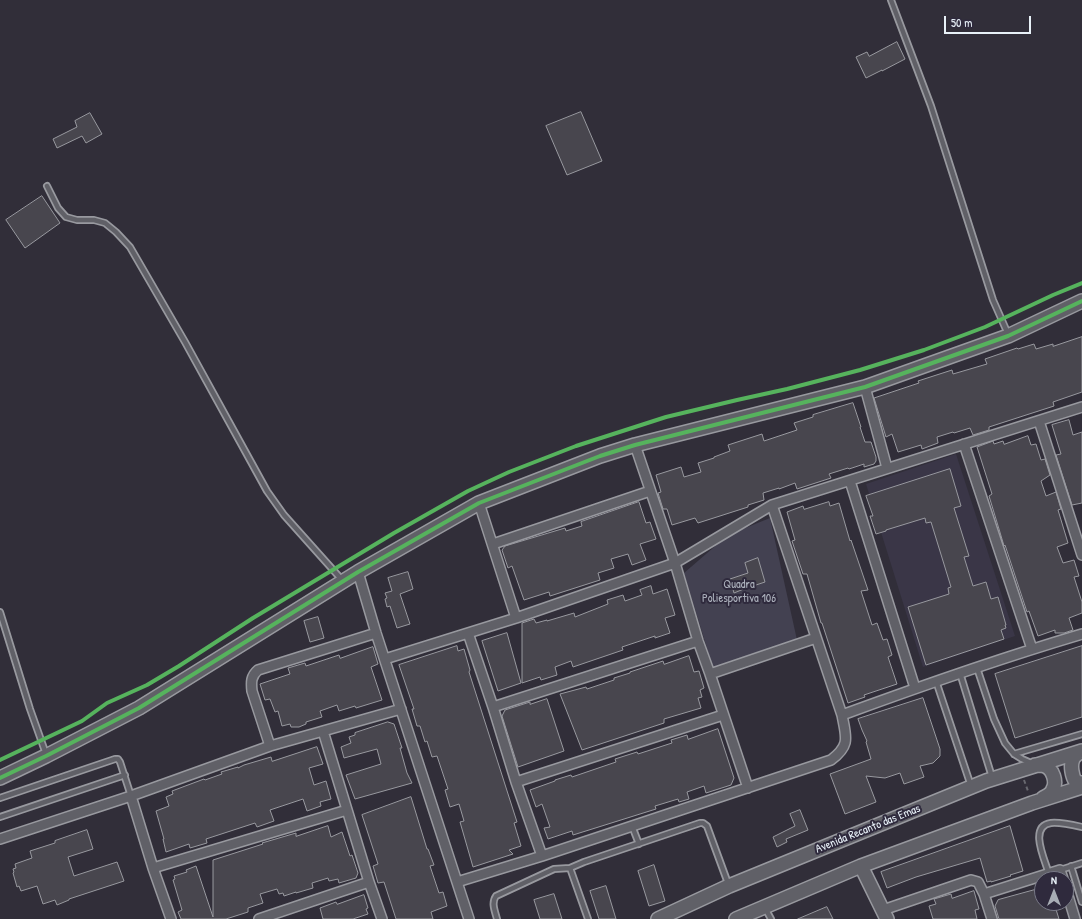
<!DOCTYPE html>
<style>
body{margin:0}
#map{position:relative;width:1082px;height:919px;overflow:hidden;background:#312e39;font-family:"Patrick Hand",sans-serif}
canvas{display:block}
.north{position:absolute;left:1034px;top:871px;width:40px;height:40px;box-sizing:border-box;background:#2f2a3d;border:1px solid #797a88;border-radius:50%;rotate:0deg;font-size:11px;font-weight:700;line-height:16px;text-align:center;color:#e8f1f8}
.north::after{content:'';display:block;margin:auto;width:14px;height:18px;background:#a8adb5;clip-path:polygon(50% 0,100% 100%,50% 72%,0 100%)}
.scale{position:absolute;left:944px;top:16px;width:87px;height:18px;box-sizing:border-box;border:2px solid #e8f1f8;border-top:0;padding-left:5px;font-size:12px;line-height:14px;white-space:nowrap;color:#e8f1f8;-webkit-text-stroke:3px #2f2a3d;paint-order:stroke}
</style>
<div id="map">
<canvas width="1082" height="919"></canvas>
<div class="north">N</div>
<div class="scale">50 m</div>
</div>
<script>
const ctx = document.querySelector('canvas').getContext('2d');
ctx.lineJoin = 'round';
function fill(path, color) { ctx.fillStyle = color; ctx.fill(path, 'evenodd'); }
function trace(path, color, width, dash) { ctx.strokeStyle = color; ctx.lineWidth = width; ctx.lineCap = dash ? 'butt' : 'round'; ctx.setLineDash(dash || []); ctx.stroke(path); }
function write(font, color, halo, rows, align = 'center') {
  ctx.font = font + ' "Patrick Hand",sans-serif'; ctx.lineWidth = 4; ctx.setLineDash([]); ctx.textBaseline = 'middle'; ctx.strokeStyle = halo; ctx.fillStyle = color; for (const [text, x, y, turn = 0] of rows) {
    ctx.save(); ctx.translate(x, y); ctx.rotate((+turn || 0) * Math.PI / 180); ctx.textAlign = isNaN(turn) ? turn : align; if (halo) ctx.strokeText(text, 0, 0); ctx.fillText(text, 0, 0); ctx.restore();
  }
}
const built = new Path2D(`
 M956 454 1015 636 923 667 866 484Z`);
const green = new Path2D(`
 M770 518 797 640 713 668 684 573 728 535Z`);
const building = new Path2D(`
 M897 42 905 59 882 71V70L866 78 856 57 867 52 869 56Z
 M581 112 602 161 567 175 546 126Z
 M90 113 102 134 86 143 82 136 57 148 53 139 77 127 75 121Z
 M42 196 60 223 25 248 6 220Z
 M1082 337V392L1053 402 1054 406 989 427V430L973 435 970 428 954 433 953 432 937 437 938 443 922 449 921 445 898 452 892 434 886 437 874 398 919 383 918 381 952 370 953 374 987 364 985 359 1017 348 1018 349 1034 344 1036 349 1053 344V346Z
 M853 403 861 427H860L865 442H871L876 457V461L874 464 864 467V464L849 469 848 468 829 474 831 478 797 489 795 483 779 489V488L763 493 764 500 748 505V507L698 523 695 518 672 525 667 509H663L658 493 661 492 656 475 681 467 684 477 701 472 698 463 714 458V457L730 451 728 445 762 434 764 441 797 430 794 423 813 417V415Z
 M1069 420 1073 435 1082 432V503L1072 505 1056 455 1061 454 1052 425Z
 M1028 436 1031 445 1036 444 1041 460 1045 459 1050 475 1041 481 1046 496 1056 492 1061 509 1058 510 1068 543 1057 547 1063 563 1074 560 1079 576 1074 577 1082 602V613L1069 618 1073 630 1064 633H1055V630L1038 636 1029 611 1027 612 1005 545 1004 546 999 529 989 496 992 494 977 447 993 441 994 444 1003 441 1004 444Z
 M950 469 961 506 954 508 969 556 964 557 973 586 986 582 991 599 998 597 1006 625H1005L1006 628 1001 630 1004 639 926 665 908 607 949 594 948 588 951 587 931 522 926 523 925 518 886 530V531L876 534 870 516H873L866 496Z
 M639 502 646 523 650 522 656 539 640 544 646 560 632 565 628 554 611 559 614 568 598 573 600 580 550 596 549 592 524 600 512 566 508 568 502 550 505 546 565 528 566 531 582 526 581 522Z
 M829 502 830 506 839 503 850 541 851 540 868 590 861 591 872 625 877 623 883 640 887 639 892 655 888 657 897 684 864 695 865 697 848 703 822 623H821L807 574H803L792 541 795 540 787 512 803 506 804 509Z
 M758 558 765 582 753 586H751L734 593 730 579 748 573 745 563Z
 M408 572 413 589 400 594 410 624 397 628 390 606 387 607 385 599 387 598 385 593 392 591 388 578Z
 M651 586 653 594 667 589 675 615 665 618 670 633 655 638V636L622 647 623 650 573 667 571 661 555 667 557 675 541 680 540 677 522 683V623L534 619 536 623 547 620V621L574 613 575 617 608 604 607 600 623 595 625 601 642 595 640 590Z
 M318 617 324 638 310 642 304 621Z
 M507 633 521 683 498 691 482 641Z
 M457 646 458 651 464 649 470 670 469 672 517 822 514 823 521 846 509 850 513 854 473 867 460 822 464 821 459 804 450 807 445 790 448 789 437 756 432 757 427 741 425 742 420 726H417L412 709H414L399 665Z
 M1082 646V717L1015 738 995 674Z
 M373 647 378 664 371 667 382 700 356 708 355 706 339 711 337 705 320 711 322 717 306 722V724L299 727H291L290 724 282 726 278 711 275 712 270 699 265 700 260 684 290 674 288 668 305 663 306 666 339 655 340 658Z
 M689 656 694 672 699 671 704 688 700 690 702 697 698 698 701 708 664 719V723L582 750 560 694 586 687 587 689 614 680V678L630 673V672L663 661 664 664Z
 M923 698 940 749V756L933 763 920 766 924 777 904 784 900 773 885 778 866 776 876 802 845 814 830 774 871 759 866 742 867 741 862 730 858 719Z
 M547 699 564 751 518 767 502 716 505 710 530 702V704Z
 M388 722 394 724 402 748H400L407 773 412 783 355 799 346 775 381 764 377 749 344 758 341 747 351 743 349 737 355 735V733Z
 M718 729 734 778 731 785 706 793 704 786 687 792 689 799 679 802 678 799 655 806 656 809 573 835 572 831 548 839 544 828 550 827 542 804 536 807 530 790 555 781V780L571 775 572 777 616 762 615 759 637 752 638 754 672 743 671 740 687 735 688 739Z
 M317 747 323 764 309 768 314 785 326 781 331 799 320 802 321 806 307 811 303 799 270 810 274 821 257 827 255 823 206 839 207 843 190 848 189 844 166 852 163 839H164L156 811 169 806 166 797 173 794 172 791 204 779 205 780 222 774 221 772 238 767V768L244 765 271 757 272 761Z
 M411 797 427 849H428L434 865 430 866 439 893 443 892 447 906 431 912 433 919H396L384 882 378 883 373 866 378 864 362 815Z
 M800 810 808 830 786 839 787 842 777 847 773 837 795 826 790 814Z
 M328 826 331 837 342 832 350 856 352 855 358 873 356 878 339 883 338 879 329 881 328 878 312 883 313 888 296 893V892L284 896 283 893 279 894 277 889 260 894 263 903 248 908V912L226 919H181L178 912 182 910 173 880 175 879 174 876 187 872 186 870 196 866 213 917V860L263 844 262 843 296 833V836Z
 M1010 826 1023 871 1010 875 1011 876 991 882V881L987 882 980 858 916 877 887 888 881 872Z
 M87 830 93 849 68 857 74 876 117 862 124 881 69 899V900L57 905 55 900 43 904 37 886 21 891 19 886 17 887 13 873 14 872 13 869 16 868 15 864 32 858 30 851 55 843V841Z
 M654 865 665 901 649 906 638 871Z
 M606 886 616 919H599L590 891Z
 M1042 888V903H1054L1059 919H999L995 906 998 900Z
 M974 891 979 909 975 910 977 919H933L929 906 936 904 934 899 951 894 952 898Z
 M554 894 562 919H540L534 900Z
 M364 895 368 908 366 909 368 914 353 919H323L320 908 336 902 337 904Z
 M827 907 833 919H798Z`);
const path = new Path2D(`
 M1024 780 1028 791`);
const lane = new Path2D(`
 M891 0 931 106 993 300 1008 334
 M47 186 58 208 66 217 77 220H94L105 223 116 232 130 247 185 342 267 491 284 515 343 581
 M0 612 30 709 46 754
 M977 668 994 719 1005 743 1014 754 1022 759 1031 763
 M960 673 992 777
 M936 681 971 786
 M1014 754 1082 734
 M0 798 115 759H118L120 762 131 796
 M0 817 125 775
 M632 826 639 844
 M1071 866 1082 902
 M1060 870 1082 863
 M1049 874C1045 860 1028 826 1051 823 1060 822 1073 825 1082 827
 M765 908 771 919
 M497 919C495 911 491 903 496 896L554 869 570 868
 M588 919 570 868 584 862 700 823H703L707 826 729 886`);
const street = new Path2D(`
 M865 387 887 468
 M1039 421 1082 555
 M964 444 1032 649
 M635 445 675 563 698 641 710 674 748 788
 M850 481 915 688
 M479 503 516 618
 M493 544 650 491
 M358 572 376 633 469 919
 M468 633 493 707 516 782 542 856
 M385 659 516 618 675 563 772 505 1082 407
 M710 674 816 638
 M493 707 698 641
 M842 715C921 686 1001 658 1082 634
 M323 731 369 882 382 919
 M270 746 252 691C251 682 251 676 258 670L376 633
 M516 782 723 715
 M131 796 153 868 171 919
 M0 839 131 796 270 746 401 709
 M153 868 347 810
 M457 882 542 856 831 760C851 745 846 737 842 715L772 505
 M1066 889 1075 919
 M984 894 992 919
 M883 910 971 880 978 882 984 894 1060 870 1063 879
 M259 919 369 882`);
const secondary = new Path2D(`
 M1080 752C1078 754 1074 756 1073 759 1070 765 1072 777 1076 782L1082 783
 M1035 765C1038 765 1043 765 1045 766 1053 769 1057 782 1053 789 1052 793 1047 796 1043 798
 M0 778 46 756 139 708 358 572 479 503 600 456 635 445 865 387 1008 336 1082 301
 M861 866 887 919
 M658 919 729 886 986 781 1082 751
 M736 919 861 866 1032 803 1082 787`);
const cycleway = new Path2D(`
 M0 760 82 721 107 703 147 685 179 666 253 618 394 533 468 491 509 472 576 446 666 417 737 400 787 389 860 370 924 350 985 327 1053 295 1082 283
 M0 778 46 756 139 708 358 572 479 503 600 456 635 445 865 387 1008 336 1082 301`);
const parkNames = [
 ["Quadra",739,585],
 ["Poliesportiva 106",739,599]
];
const streetNames = [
 ["Avenida Recanto das Emas",868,829,-22]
];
fill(built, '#3a3647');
fill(green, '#434151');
fill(building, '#48464e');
trace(building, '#98999f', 1);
trace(lane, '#98999f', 8);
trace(street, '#98999f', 12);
trace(secondary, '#98999f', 16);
trace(path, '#68686f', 2, [4, 3]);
trace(lane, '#606067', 4.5);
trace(street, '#606067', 9);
trace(secondary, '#606067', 13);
trace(cycleway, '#56b35d', 4);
write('12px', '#afb4bf', '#2f2a3d', parkNames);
write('12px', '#e8f1f8', '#2f2a3d', streetNames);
</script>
